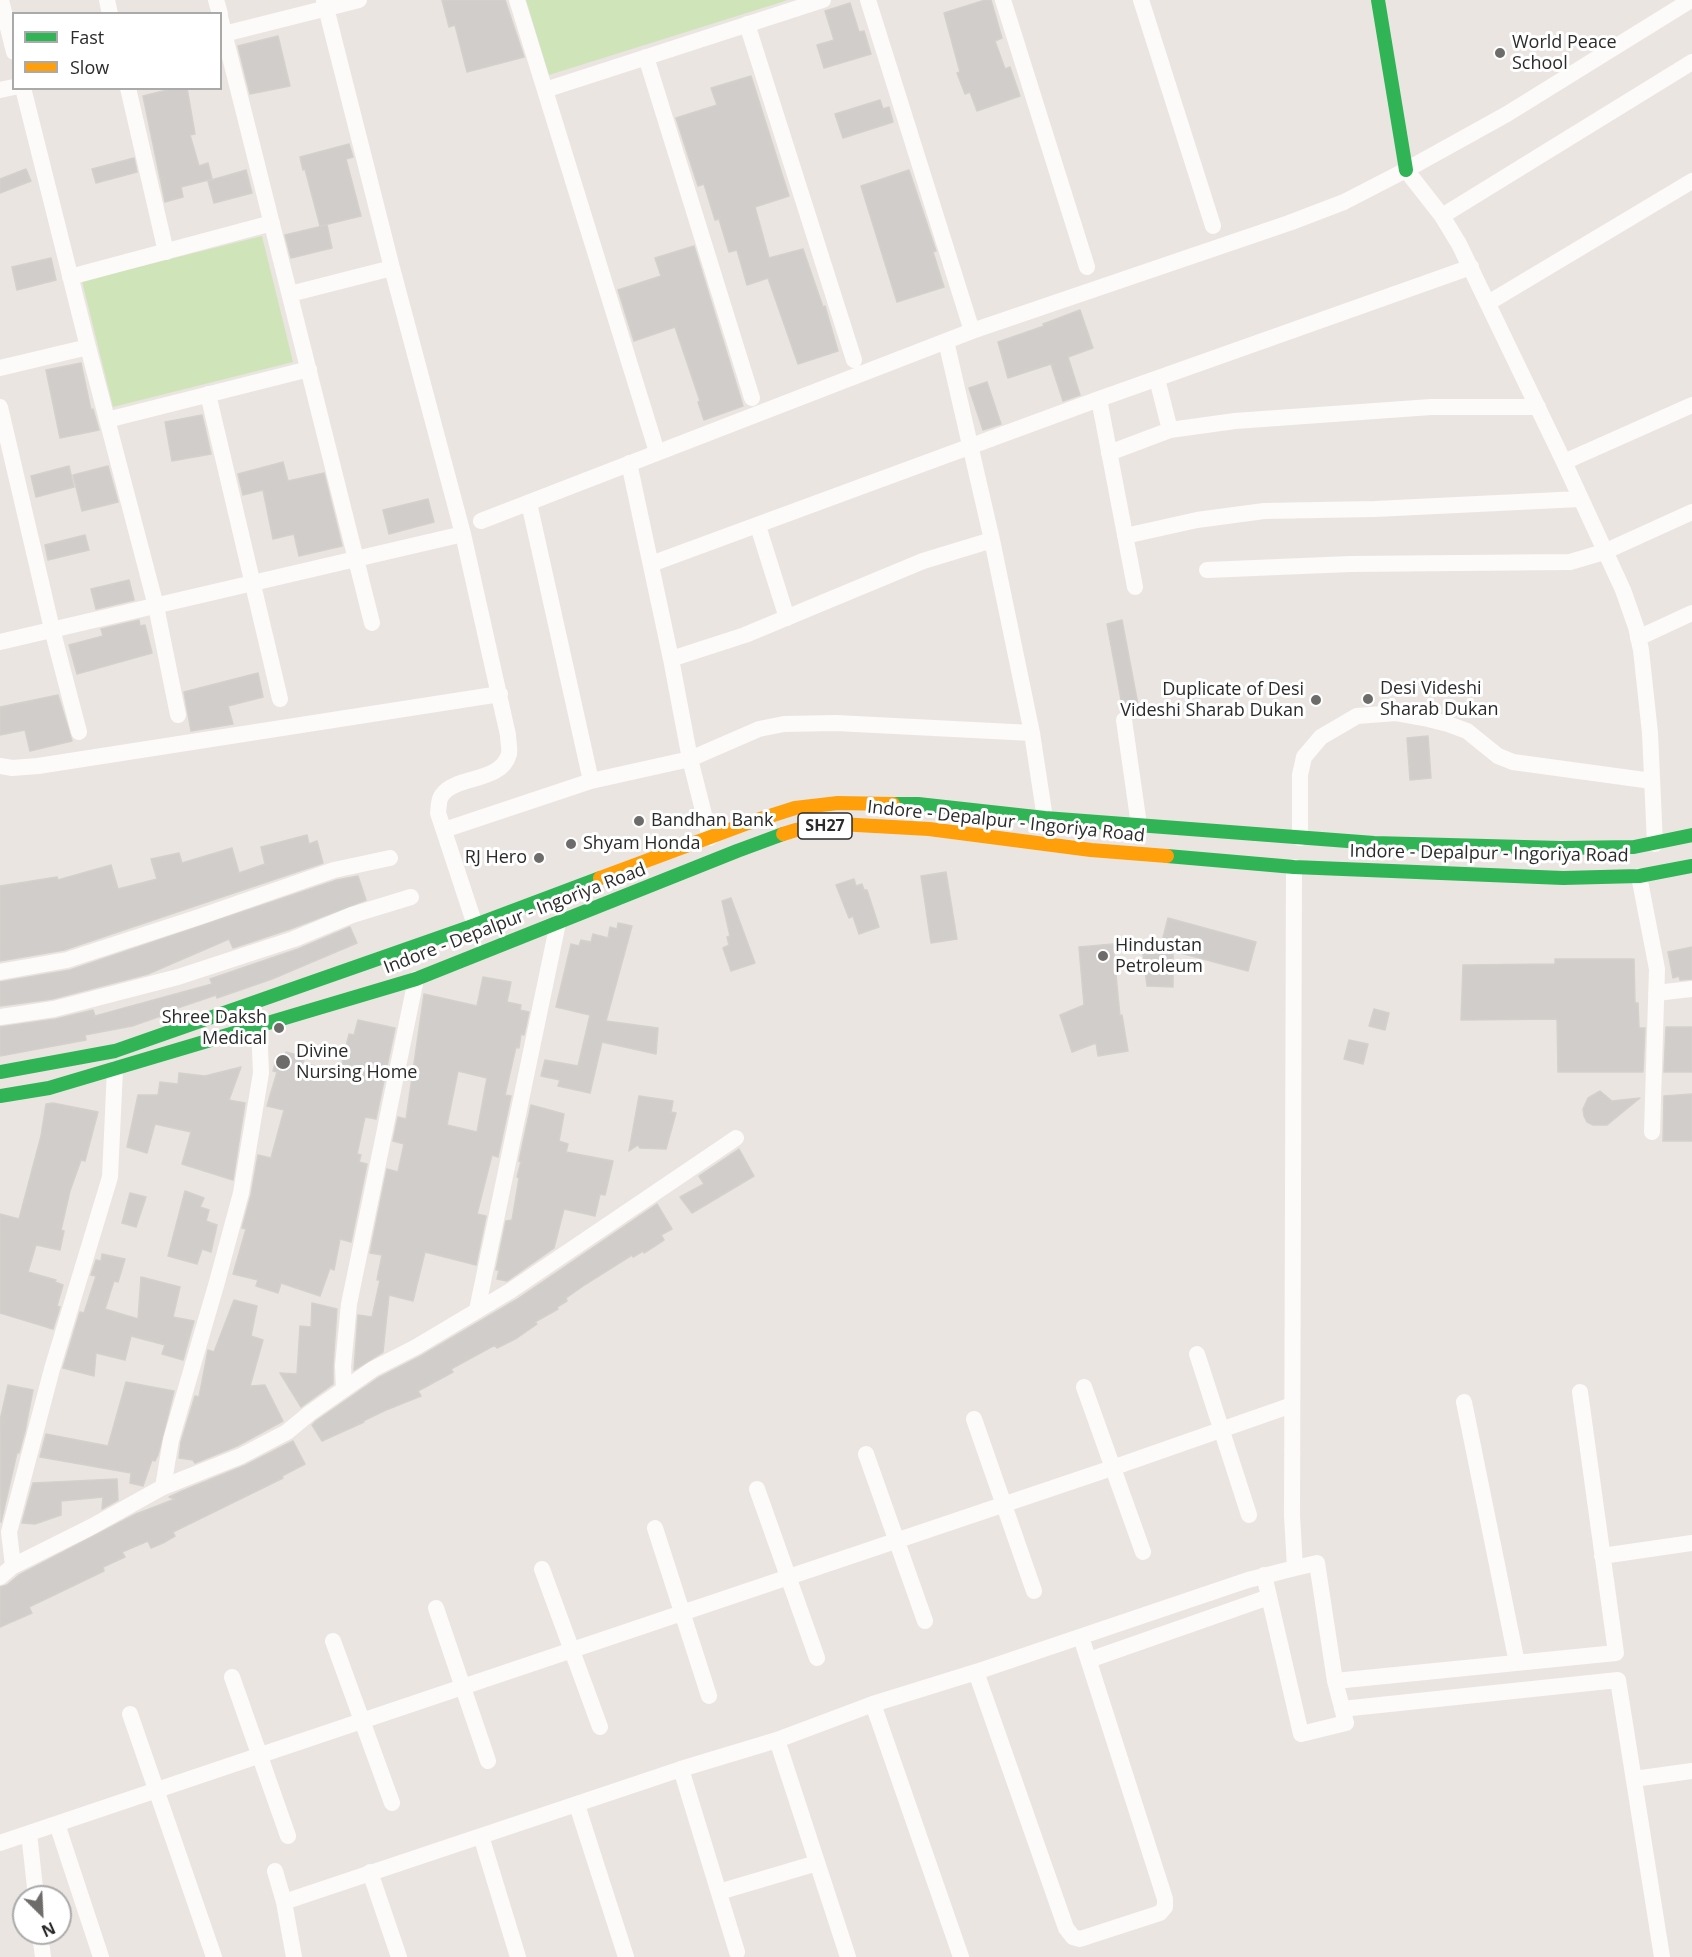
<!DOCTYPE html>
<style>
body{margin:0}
#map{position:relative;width:1692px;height:1957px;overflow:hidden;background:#eae5e0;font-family:"Open Sans",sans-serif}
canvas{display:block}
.legend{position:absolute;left:12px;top:12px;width:210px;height:78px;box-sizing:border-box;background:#fff;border:2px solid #aaa;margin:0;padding:8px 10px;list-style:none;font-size:18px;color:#2b2b2b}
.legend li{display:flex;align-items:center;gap:12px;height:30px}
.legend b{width:30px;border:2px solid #aaa}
.north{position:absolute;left:12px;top:1885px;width:60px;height:60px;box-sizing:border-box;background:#fff;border:2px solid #aaa;border-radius:50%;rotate:156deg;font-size:16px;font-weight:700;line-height:24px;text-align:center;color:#2b2b2b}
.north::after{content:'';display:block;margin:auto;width:21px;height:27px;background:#6e6c6a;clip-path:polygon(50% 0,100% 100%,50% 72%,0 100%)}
</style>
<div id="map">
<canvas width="1692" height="1957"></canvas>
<ul class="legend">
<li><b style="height:8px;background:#30b455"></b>Fast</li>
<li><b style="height:8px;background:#ff9f0a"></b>Slow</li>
</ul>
<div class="north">N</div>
</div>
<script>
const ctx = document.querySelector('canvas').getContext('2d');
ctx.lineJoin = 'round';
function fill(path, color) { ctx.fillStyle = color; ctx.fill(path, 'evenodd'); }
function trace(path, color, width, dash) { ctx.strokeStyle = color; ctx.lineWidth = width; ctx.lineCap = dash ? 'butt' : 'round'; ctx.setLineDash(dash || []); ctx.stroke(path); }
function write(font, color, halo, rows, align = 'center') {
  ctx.font = font + ' "Open Sans",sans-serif'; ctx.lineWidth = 6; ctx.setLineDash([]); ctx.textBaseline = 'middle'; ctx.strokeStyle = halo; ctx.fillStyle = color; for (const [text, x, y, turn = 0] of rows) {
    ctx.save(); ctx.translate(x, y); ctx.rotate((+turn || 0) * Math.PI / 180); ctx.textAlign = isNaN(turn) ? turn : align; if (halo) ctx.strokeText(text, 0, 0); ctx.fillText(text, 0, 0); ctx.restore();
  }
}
const green = new Path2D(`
 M526 0H788L549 75Z
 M262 236 293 362 113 407 82 281Z`);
const building = new Path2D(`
 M442 0H505L524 57 467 72 455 25 449 27Z
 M985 0H991L1002 38 995 41 1005 69 1010 67 1020 96 977 111 970 92 965 94 957 73 960 72 944 13Z
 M850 3 859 32 864 31 871 54 824 68 817 45 834 40 825 11Z
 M278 36 290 86 250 94 238 46Z
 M751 76 789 196 755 207 769 258 803 249 823 307 825 306 838 351 798 364 768 278 747 285 737 250 729 252 719 219 715 220 704 184 698 186 676 118 717 105 711 88Z
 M175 88H187L195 134 190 135 199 166 208 163 212 179 181 187 183 197 165 202 143 96Z
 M880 100 883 109 889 107 893 122 843 138 835 114Z
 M349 144 353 157 346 159 361 216 320 226 305 169 303 170 300 157Z
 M134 158 137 172 96 183 92 169Z
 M26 169 31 181 0 193V179Z
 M246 170 252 193 214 203 208 181Z
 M909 170 936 251 933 252 944 287 897 302 861 186Z
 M327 225 332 248 291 258 285 235Z
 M694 246 743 406 704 420 698 402 700 401 675 327 634 341 618 290 661 276 655 258Z
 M51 258 56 280 17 290 12 267Z
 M1080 310 1093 348 1068 357 1080 395 1063 401 1051 364 1008 378 998 342 1044 326 1043 324Z
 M81 363 91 410 93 409 99 430 60 438 46 370Z
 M987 382 1001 424 983 430 969 388Z
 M202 415 211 454 172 461 165 422Z
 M283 462 288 481 324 473 342 546 299 556 294 534 273 539 263 490 243 495 238 474Z
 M69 466 74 487 36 497 31 476Z
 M108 466 118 502 82 511 73 475Z
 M428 499 434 522 389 534 383 510Z
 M85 535 89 550 48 560 45 545Z
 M129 580 134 600 96 609 91 589Z
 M139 620 140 626 145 625 152 653 77 674 69 645 103 636 101 629Z
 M1122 620 1139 710 1130 712 1123 710 1107 624Z
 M258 673 263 697 228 706 233 724 191 731 184 692Z
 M58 695 72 741 30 751 25 730 0 735V707Z
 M1428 736 1431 778 1410 780 1407 738Z
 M307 835 309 844 317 841 323 863 64 950 0 961V886L57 877 58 880 111 865 118 889 157 879 151 859 179 853 182 863 232 848 239 873 265 864 261 847Z
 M946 872 957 939 931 943 921 876Z
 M358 876 366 900 290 929 233 948 229 939 148 974 52 999 0 1006V982L70 970 337 880Z
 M854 879 856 886 862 884 864 890H867L879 927 859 934 853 916 849 918 836 885Z
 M731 898 755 963 731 971 723 948 729 945 727 937 730 936 722 901Z
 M1168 918 1256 942 1248 971 1173 951V987L1147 986 1143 954 1159 953Z
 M618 923 632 926 606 1021 658 1028 656 1054 602 1042 590 1093 558 1086 560 1080 541 1076 545 1060 578 1066 590 1015 556 1007 571 944 579 946 581 940 591 942 593 934 608 938 610 927 617 929Z
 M350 927 357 943 272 979 217 998 216 995 160 1014 161 1016 132 1026 85 1035 86 1040 0 1056V1027L56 1019 93 1010 95 1016 212 984 210 979 298 949Z
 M1113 944 1120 1016 1122 1015 1128 1051 1098 1056 1096 1043 1072 1052 1060 1015 1084 1005 1079 947Z
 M1692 947V979L1680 980 1679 976 1673 978 1668 952Z
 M1555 959H1634L1635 1003H1638L1639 1028H1645L1643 1072H1558L1557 1019 1461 1020 1463 965 1555 964Z
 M483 977 511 982 507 1002 521 1005 520 1010 529 1012 524 1035 521 1034 519 1048 516 1047 505 1095 511 1096 498 1157 492 1155 477 1214 486 1216 476 1265 425 1252 413 1301 389 1295 383 1352 354 1370 358 1315 372 1317 380 1280H377L382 1255 370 1253 387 1169 398 1172 404 1144 393 1141 398 1117 406 1119 424 994 477 1006ZM458 1071 487 1078 477 1132 447 1125Z
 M1374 1009 1389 1013 1385 1030 1369 1026Z
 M358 1020 395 1028 376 1119 365 1117 357 1154 361 1155 359 1162 367 1164 351 1242 340 1239 334 1270 330 1268 320 1296 281 1283 278 1293 256 1286 258 1280 233 1274 246 1229 242 1228 251 1195 258 1155 271 1158 284 1110 267 1106 277 1072 273 1071 277 1057 284 1059 286 1052 305 1057 303 1063 340 1072 349 1034 354 1035Z
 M1666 1027H1692V1072H1664Z
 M1349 1040 1368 1044 1363 1064 1344 1059Z
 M241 1067 229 1100 245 1103 233 1180 182 1164 191 1132 155 1124 147 1153 127 1147 138 1095H158L160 1082 178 1084 179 1073 205 1076Z
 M1600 1091 1612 1101 1640 1098 1607 1125H1593L1587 1122 1584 1116 1583 1109 1588 1098Z
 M1692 1094V1141H1663L1664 1096Z
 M639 1096 673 1101 671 1112 676 1113 666 1149 640 1148 638 1145 629 1151Z
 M53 1103 98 1112 85 1161 81 1160 70 1191 61 1230 64 1231 60 1250 36 1245 28 1272 56 1280 55 1282 63 1285 57 1306 60 1307 53 1329 0 1313V1214L19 1219 41 1136 46 1104Z
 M531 1105 564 1114 559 1141 568 1144 566 1152 613 1161 605 1195 600 1194 595 1216 564 1209 554 1248 507 1281 497 1279 499 1270H496L506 1221 512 1220 519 1178 517 1177 521 1162 519 1161Z
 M739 1149 754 1176 692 1213 680 1197 704 1184 699 1176Z
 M185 1191 204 1198 200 1207 209 1210 206 1221 217 1225 211 1252 202 1249 197 1264 168 1256Z
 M130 1193 146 1197 136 1227 122 1223Z
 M657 1204 672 1229 661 1235 664 1240 644 1253 643 1251 633 1257 632 1255 586 1284 566 1298 567 1301 557 1307 558 1309 535 1322 537 1324 517 1338 497 1348 495 1345 451 1369 453 1372 418 1391 421 1396 386 1410 363 1421 364 1422 322 1441 312 1425 316 1421 378 1378 421 1356 516 1300Z
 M102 1254 125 1259 118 1282 114 1281 105 1309 138 1319 141 1277 180 1287 173 1317 194 1321 183 1360 162 1354 165 1345 131 1336 125 1360 96 1353 94 1376 63 1368 80 1312 84 1313 96 1276 91 1275 96 1260 101 1261Z
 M234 1300 257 1306 251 1336 263 1340 250 1386 265 1385 283 1421 237 1446 195 1463 193 1460 179 1458 181 1442 195 1396 199 1397 208 1350 214 1352Z
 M312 1303 337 1309 333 1365V1384L301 1407 280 1373 297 1374 300 1326 311 1327Z
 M126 1382 174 1391 158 1455 155 1461 152 1460 143 1486 130 1483 131 1473 40 1457 46 1434 108 1446Z
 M8 1385 33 1390 25 1431 19 1453H17L1 1522 0 1420Z
 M293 1441 305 1464 282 1476 283 1478 173 1532 175 1536 163 1543 151 1548 148 1541 122 1552 125 1557 103 1567 104 1571 29 1607 32 1613 0 1627V1587L7 1585 19 1575 136 1514 175 1499 169 1497 182 1491 246 1465Z
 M117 1479 118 1500 102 1509 103 1497 61 1501V1515L35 1524 22 1523 33 1483Z`);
const street = new Path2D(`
 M1 0 14 52
 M107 0 110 14
 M216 0 220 14
 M324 0 392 268 463 534 508 735C508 741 510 748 509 754 501 783 456 775 442 795 438 800 439 807 438 813L475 925
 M517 0 657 452
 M868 0 972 331
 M1003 0 1087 267
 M1141 0 1213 226
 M220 17 372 623
 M747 24 854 360
 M220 35 359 0
 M646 57 752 398
 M23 88 88 347 156 606 178 715
 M128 88 166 252
 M0 90 14 87
 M545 90 823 0
 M1406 170 1442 216 1459 244 1564 462 1623 590 1636 627 1641 650 1650 733 1655 844
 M1442 216 1692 62
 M70 277 272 223
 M290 294 392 268
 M1488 303 1692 181
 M946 341 992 540 1032 733 1046 825
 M0 368 88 347
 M1157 379 1170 430
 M208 394 280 699
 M1099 399 1135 587
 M0 407 52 629 79 732
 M107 420 309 369
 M1109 453 1170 430 1235 421 1431 407H1538
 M1564 462 1692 405
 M629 463 671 659 690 759 710 838
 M529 503 591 781
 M481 521 972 331 1289 223 1344 202 1406 170 1507 114 1691 0
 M758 526 787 618
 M1125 536 1197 520 1264 511 1375 509 1580 499
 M651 564 1099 399 1471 267
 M1207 570 1350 564 1570 562 1604 552 1692 512
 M1638 638 1692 613
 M0 642 463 534
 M671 659 745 635 923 561 992 540
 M1124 720 1139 825
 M0 766 12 768 38 766 500 694
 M444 830 591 781 690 759 759 729 784 724 836 723 1032 733
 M1300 838V775L1304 757 1321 737 1357 716 1396 713 1424 718 1448 724 1467 731 1498 756 1513 762 1652 781
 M1639 876 1657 969 1652 1132
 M0 972 67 960 199 917 334 870 390 858
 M1656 993 1692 989
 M0 1017 54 1009 178 977 294 939 352 915 411 897
 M477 1310 558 923
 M1197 1354 1249 1515
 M1084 1387 1143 1552
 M344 1389 343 1366 349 1304 416 979
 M1464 1402 1517 1663
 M974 1419 1034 1591
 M866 1454 925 1621
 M163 1487 171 1440 217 1282 241 1193 261 1073 259 1025
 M757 1489 817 1658
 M655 1528 709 1696
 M1602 1556 1692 1543
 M13 1566 9 1532 52 1369 110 1177 115 1069
 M542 1569 600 1727
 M1264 1575 1301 1734 1346 1723 1335 1681 1317 1563 1295 1568
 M0 1577 13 1566 91 1527 163 1487 241 1456 287 1432 310 1413 373 1369 416 1347 510 1291 736 1138
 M436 1608 488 1761
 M333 1641 392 1803
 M1089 1660 1269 1597
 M976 1672 1066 1928 1073 1937 1080 1939 1160 1913 1165 1907V1899L1081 1637
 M232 1677 288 1836
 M1335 1681 1616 1653 1580 1392
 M873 1704 961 1957
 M1342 1709 1618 1680 1662 1957
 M130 1714 214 1957
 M777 1740 848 1957
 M681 1769 737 1952
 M1634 1779 1692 1771
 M577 1805 626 1957
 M57 1824 101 1957
 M29 1833 36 1897
 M481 1836 518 1957
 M0 1843 1112 1468 1292 1405
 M275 1871 284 1902 294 1957
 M370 1872 399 1957
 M719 1892 817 1863
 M284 1902 681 1769 777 1740 873 1704 976 1672 1248 1580 1295 1568 1292 1516 1294 867
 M40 1933 43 1957`);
const fast = new Path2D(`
 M1378 0 1406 170
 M893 804H918L1045 818 1374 843 1561 848 1634 847 1692 835
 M1167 856 1294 867 1563 878 1639 876 1692 866
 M0 1072 115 1051 475 925 600 878
 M0 1096 49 1088 416 979 737 851 783 834`);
const slow = new Path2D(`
 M783 834 796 830 839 824 929 829 1091 850 1167 856
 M600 878 748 823 795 808 838 803 893 804`);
const markers = [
 [1500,53,6,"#6e6c6a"],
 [1368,699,6,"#6e6c6a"],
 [1316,700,6,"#6e6c6a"],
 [639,821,6,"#6e6c6a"],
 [571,844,6,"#6e6c6a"],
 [539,858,6,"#6e6c6a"],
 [1103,956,6,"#6e6c6a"],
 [279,1028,6,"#6e6c6a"],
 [283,1062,8,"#6e6c6a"]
];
const shields = [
 [825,826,54]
];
const shieldNames = [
 ["SH27",825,826]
];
const poiNames = [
 ["World Peace",1512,43],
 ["School",1512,64],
 ["Desi Videshi",1380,689],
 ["Sharab Dukan",1380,710],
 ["Duplicate of Desi",1304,690,"right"],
 ["Videshi Sharab Dukan",1304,711,"right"],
 ["Bandhan Bank",651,821],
 ["Shyam Honda",583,844],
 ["RJ Hero",527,858,"right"],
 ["Hindustan",1115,946],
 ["Petroleum",1115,967],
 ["Shree Daksh",267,1018,"right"],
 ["Medical",267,1039,"right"],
 ["Divine",296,1052],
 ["Nursing Home",296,1073]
];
const streetNames = [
 ["Indore - Depalpur - Ingoriya Road",1006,822,6],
 ["Indore - Depalpur - Ingoriya Road",1489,854,1],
 ["Indore - Depalpur - Ingoriya Road",515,919,-21]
];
fill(green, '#d0e4b9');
fill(building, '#d0cdca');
trace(building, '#d4d0cc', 1.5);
trace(street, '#fcfbfa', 16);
trace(fast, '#30b455', 14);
trace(slow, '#ff9f0a', 14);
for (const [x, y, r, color] of markers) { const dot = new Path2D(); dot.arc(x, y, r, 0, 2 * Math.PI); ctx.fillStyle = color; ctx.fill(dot); trace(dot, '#fff', 2); }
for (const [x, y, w] of shields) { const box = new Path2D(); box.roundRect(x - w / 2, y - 13, w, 26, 4.5); ctx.fillStyle = '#fff'; ctx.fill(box); trace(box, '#2b2b2b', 1.5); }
write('bold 16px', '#2b2b2b', null, shieldNames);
write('18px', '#2b2b2b', '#fff', poiNames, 'left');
write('18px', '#2b2b2b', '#fff', streetNames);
</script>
